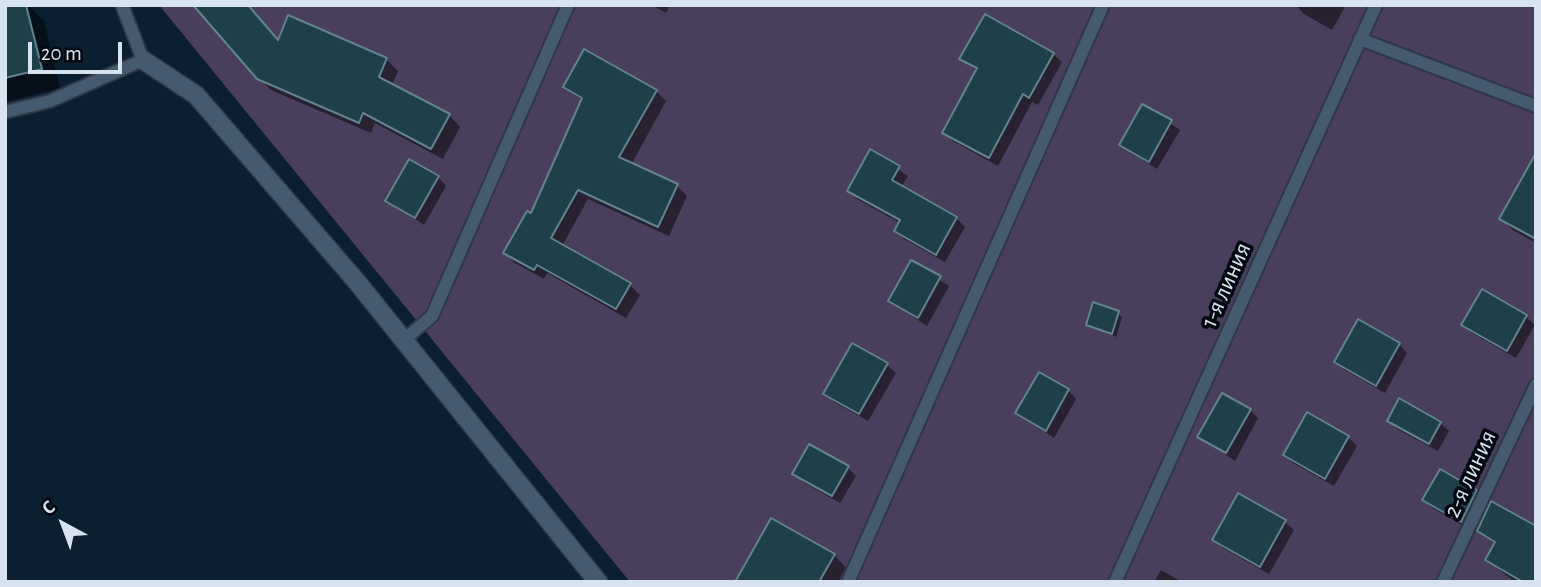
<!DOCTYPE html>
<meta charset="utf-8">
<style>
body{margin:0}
#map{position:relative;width:1541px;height:587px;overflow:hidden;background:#0b1f30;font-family:"Alegreya Sans",sans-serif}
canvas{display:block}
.frame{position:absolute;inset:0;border:7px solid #d7e3ef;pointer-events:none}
.north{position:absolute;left:28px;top:489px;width:70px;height:70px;-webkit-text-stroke:5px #030810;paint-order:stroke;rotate:319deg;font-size:19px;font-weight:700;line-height:28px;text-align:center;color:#d7e3ef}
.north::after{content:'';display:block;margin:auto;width:24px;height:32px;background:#d7e3ef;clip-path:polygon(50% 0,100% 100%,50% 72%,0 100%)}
.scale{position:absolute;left:28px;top:42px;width:94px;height:32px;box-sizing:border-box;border:4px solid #d7e3ef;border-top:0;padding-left:9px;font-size:21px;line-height:24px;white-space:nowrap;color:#d7e3ef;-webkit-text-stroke:5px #030810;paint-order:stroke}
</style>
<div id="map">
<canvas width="1541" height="587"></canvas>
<div class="frame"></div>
<div class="north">С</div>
<div class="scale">20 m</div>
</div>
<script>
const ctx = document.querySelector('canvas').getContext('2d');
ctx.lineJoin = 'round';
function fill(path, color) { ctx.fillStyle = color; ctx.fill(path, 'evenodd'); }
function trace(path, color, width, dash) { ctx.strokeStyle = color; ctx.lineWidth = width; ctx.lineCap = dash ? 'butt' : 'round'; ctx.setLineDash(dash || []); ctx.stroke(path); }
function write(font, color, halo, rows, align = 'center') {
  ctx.font = font + ' "Alegreya Sans",sans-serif'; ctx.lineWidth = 7; ctx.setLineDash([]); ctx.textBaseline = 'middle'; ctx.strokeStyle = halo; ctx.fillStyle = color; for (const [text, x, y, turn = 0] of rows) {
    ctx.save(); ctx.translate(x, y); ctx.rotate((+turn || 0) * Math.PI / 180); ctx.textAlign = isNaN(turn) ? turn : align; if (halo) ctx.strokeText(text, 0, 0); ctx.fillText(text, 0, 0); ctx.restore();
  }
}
const green = new Path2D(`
 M159 5H1536V582H630Z`);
const shadow = new Path2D(`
 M13 5H28L44 21 60 88 5 102V7Z
 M652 5H670L666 13Z
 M1296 5H1346L1332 30 1304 14Z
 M279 42 386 59 398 71 392 85 449 115 460 127 443 159 375 123 371 133 271 90 259 78Z
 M1053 54 1062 62 1038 105 1032 102 998 166 953 141 944 133 978 71 962 58Z
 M565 87 656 91 666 101 631 165 677 186 687 196 669 236 588 199 562 246 630 285 640 295 626 318 547 273 544 279 515 263 505 253 531 216 583 101Z
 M1143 106 1180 130 1157 169 1121 145Z
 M871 152 908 176 901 187 956 218 965 227 945 262 904 239 896 230 900 223 857 199 849 191Z
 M1536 157V243L1513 230 1501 219Z
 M438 177 446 186 424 225 387 200Z
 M912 262 949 286 927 326 890 301Z
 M1483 292 1526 317 1535 325 1516 358 1472 333 1464 325Z
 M1118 313 1122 317 1116 337 1088 324Z
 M1399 344 1407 353 1385 393 1345 370 1336 362Z
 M853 345 887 365 896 373 868 421 834 402 825 394Z
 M1068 390 1076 399 1054 438 1018 413Z
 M1250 410 1258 418 1235 461 1199 436Z
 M1308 415 1348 437 1357 446 1334 486 1293 463 1285 455Z
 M1389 420 1440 423 1449 431 1438 451 1397 429Z
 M847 467 856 476 840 503 803 482 795 474Z
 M1476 491 1484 500 1470 530 1433 508 1424 500Z
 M1239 496 1285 522 1294 530 1269 574 1223 548 1214 540Z
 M1536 528V582H1515L1487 560 1496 545 1479 531Z
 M834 555 846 567 838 582H737Z
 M1161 570 1182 582H1154Z`);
const building = new Path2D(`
 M5 5H26L42 69 5 78Z
 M193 5H248L278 40 288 15 387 58 379 77 450 114 431 149 363 113 359 123 257 79Z
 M985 14 1054 53 1029 98 1023 94 989 158 942 133 977 68 959 59Z
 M584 49 657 90 619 157 678 184 658 227 578 190 551 238 631 283 616 309 537 265 534 270 503 253 527 211 531 213 582 98 563 87Z
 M1142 104 1172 120 1149 162 1119 145Z
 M870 149 900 166 892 180 957 217 936 255 894 231 900 220 847 191Z
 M1536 153V239L1499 219Z
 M409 159 439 176 415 218 385 201Z
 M911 260 941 276 918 318 888 301Z
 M1482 289 1527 315 1507 351 1461 325Z
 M1093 302 1119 311 1112 334 1086 325Z
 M1358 319 1400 343 1376 386 1334 362Z
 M852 343 888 363 859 414 823 394Z
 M1039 372 1069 389 1046 431 1015 413Z
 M1222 393 1251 409 1226 453 1197 437Z
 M1399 398 1441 422 1429 444 1387 421Z
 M1307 412 1349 436 1325 479 1283 455Z
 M809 444 849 466 832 496 792 474Z
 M1440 469 1477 490 1461 522 1422 500Z
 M1238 493 1286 520 1260 567 1212 540Z
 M1491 501 1536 526V582H1523L1485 560 1495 542 1477 531Z
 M771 518 835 554 819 582H735Z`);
const service = new Path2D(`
 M1360 39 1536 106
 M5 112 50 101 143 60 122 5
 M404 340 432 316 568 5
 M848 582 1103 5
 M1115 582 1376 5
 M1443 582 1536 385`);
const minor = new Path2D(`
 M143 60 196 95 357 282 598 582`);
const streetNames = [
 ["1-я линия",1226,285,-66],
 ["2-я линия",1470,474,-65]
];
fill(green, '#493e5b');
fill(shadow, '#0007');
fill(building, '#1f3f49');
trace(building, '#61838e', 2);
trace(service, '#2f3847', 16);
trace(minor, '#2f3847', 21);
trace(service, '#455a6e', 12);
trace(minor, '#455a6e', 18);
write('24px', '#d7e3ef', '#030810', streetNames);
</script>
